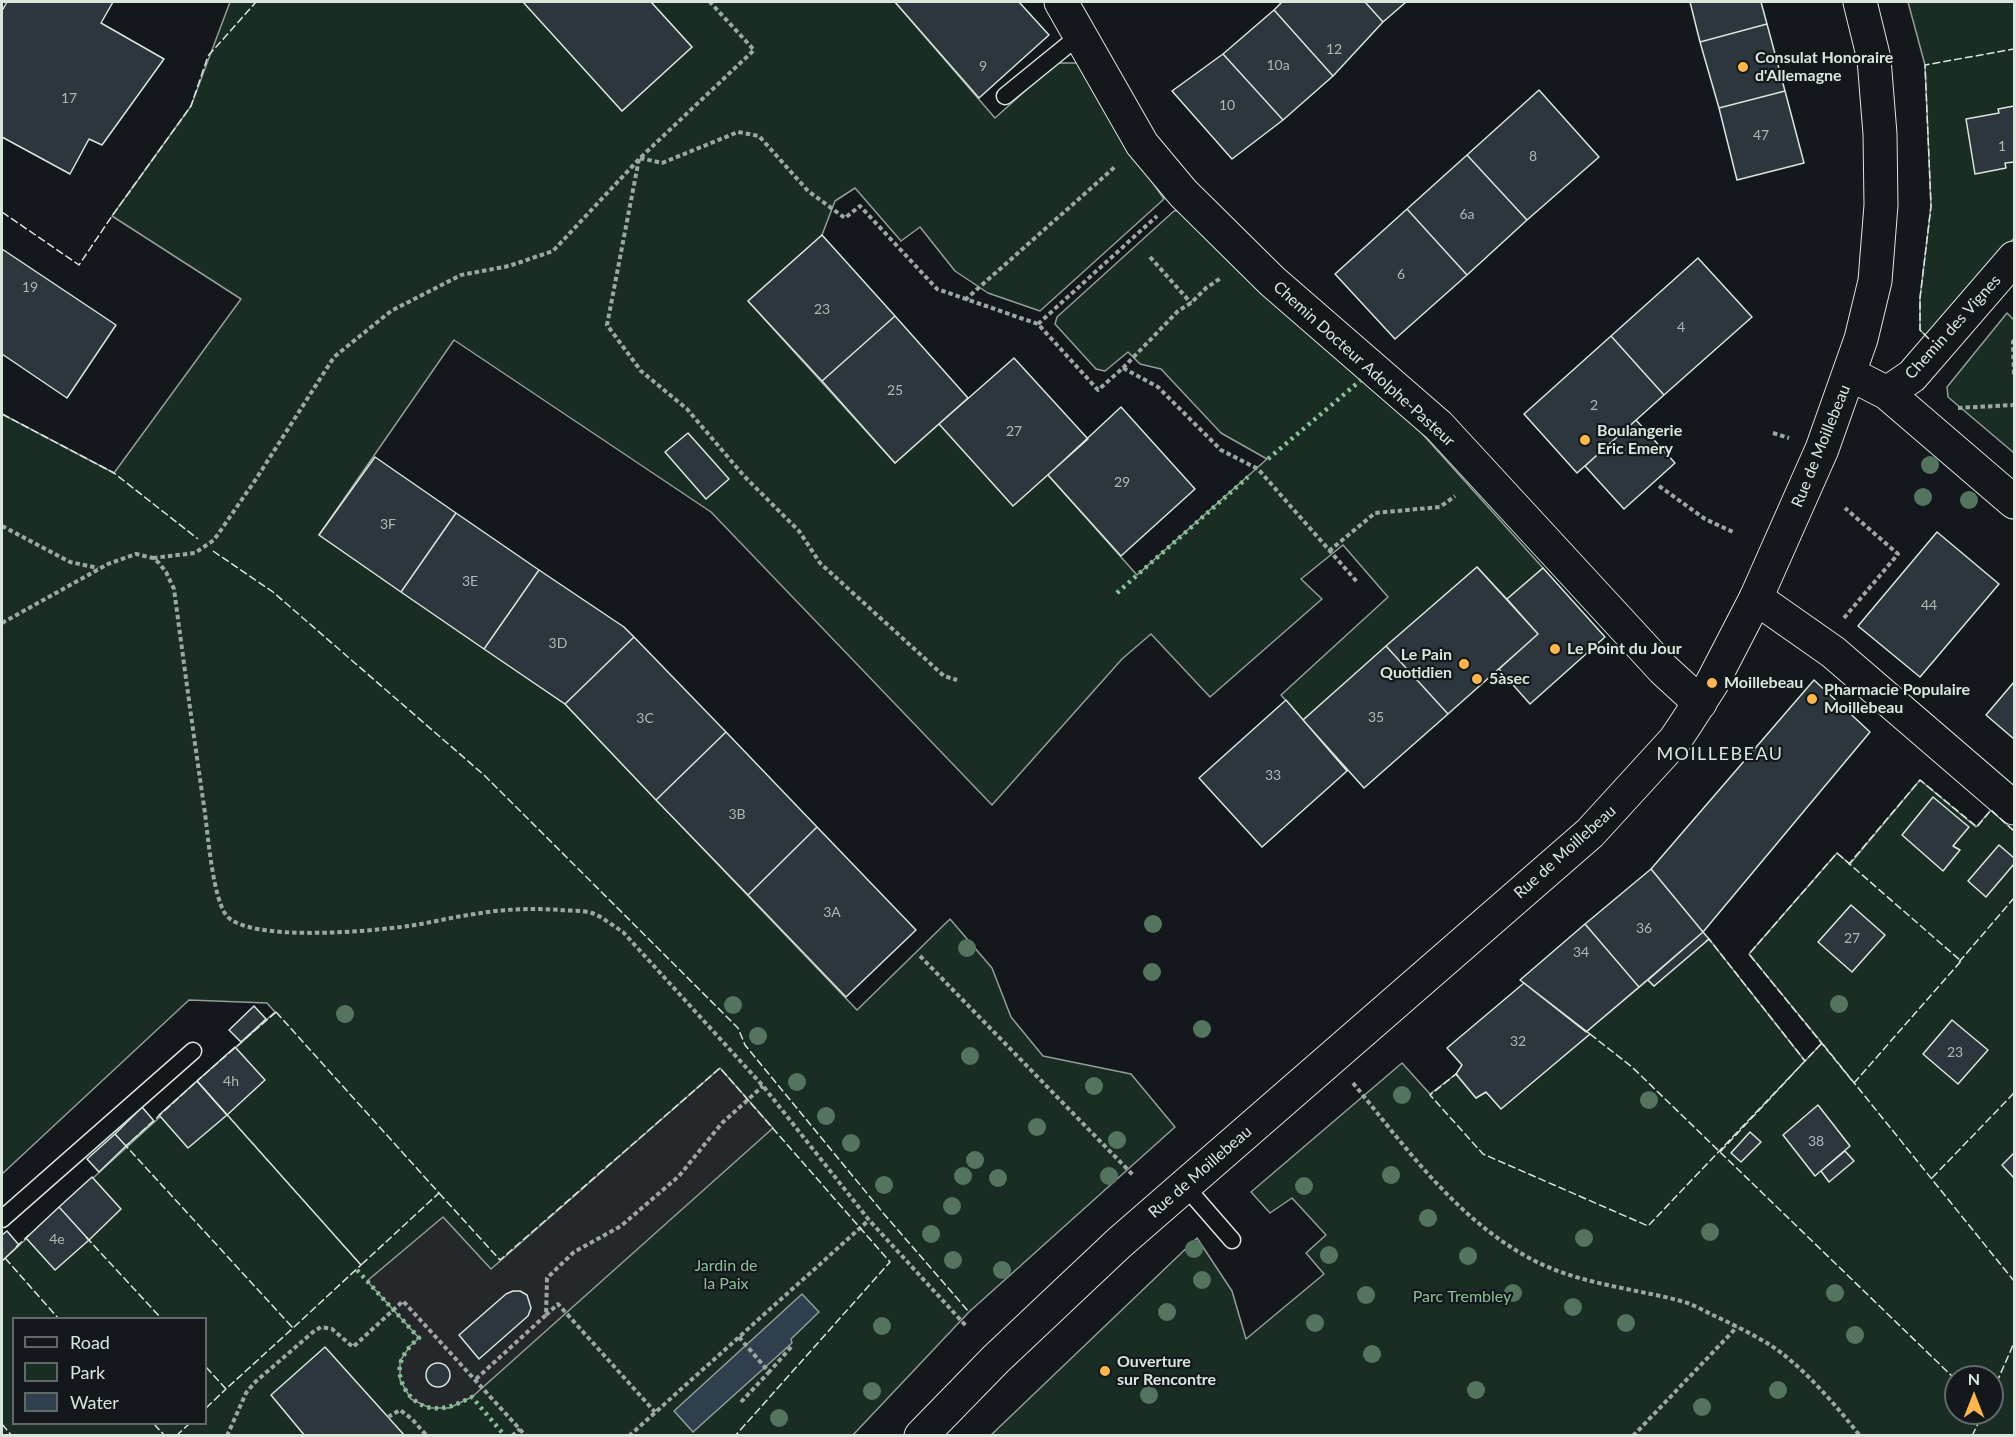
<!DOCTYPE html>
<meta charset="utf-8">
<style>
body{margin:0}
#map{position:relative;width:2016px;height:1437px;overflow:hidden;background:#14181c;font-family:Lato,sans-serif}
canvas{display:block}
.frame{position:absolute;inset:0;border:3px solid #d8e6dc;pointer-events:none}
.legend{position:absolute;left:12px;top:1317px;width:195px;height:108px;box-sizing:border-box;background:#14181c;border:2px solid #626a69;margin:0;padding:8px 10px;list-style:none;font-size:18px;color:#d8e6dc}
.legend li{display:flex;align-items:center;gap:12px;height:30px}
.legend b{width:30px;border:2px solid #626a69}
.north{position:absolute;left:1944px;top:1365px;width:60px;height:60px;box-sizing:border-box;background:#14181c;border:2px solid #626a69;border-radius:50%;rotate:0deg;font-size:16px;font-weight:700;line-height:24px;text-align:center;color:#d8e6dc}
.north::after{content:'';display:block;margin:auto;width:21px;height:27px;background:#ffb74d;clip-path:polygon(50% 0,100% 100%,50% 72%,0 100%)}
</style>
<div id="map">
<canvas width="2016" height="1437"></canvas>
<div class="frame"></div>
<ul class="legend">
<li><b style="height:8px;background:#14181c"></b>Road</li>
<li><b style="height:16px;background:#1a2d24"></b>Park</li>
<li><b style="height:16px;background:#2f3f4d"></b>Water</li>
</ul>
<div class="north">N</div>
</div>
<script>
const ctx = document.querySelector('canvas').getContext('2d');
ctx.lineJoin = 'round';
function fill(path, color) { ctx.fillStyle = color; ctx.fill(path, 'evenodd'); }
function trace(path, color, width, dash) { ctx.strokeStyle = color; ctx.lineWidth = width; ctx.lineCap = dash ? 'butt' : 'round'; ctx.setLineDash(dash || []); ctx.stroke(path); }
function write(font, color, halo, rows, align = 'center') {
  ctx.font = font + ' Lato,sans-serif'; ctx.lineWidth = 4.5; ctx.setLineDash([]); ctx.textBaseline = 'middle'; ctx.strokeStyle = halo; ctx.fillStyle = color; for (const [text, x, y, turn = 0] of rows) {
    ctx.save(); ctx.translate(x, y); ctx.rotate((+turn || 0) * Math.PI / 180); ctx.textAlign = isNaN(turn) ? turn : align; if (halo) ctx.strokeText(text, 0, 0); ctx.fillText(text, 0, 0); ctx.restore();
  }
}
const green = new Path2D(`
 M230 2H524L622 111 692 47 651 2H895L995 118 1056 63H1078L1135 157 1164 199 1040 311 988 293 955 271 920 227 901 241 855 188 835 201 822 235 748 301 895 463 939 424 1048 475 1137 575 1267 459 1221 433 1161 369 1140 364 1128 352 1105 371 1096 369 1055 324 1057 317 1174 211 1185 210 1417 428 1543 568 1507 599 1477 567 1303 720 1281 695 1388 597 1343 545 1301 579 1322 599 1210 697 1151 634 1122 659 992 805 711 512 454 340 319 535 565 704 857 1010 950 919 992 968 1011 1017 1043 1056 1131 1074 1175 1127 969 1312 852 1436 2 1435V1261L275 1012 267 1003 189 1000 2 1174V414L114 473 241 299 112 216 191 106ZM14 1318H206V1424H14Z
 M1908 2H2014V238L1929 339 1920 330V298L1931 206 1925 65Z
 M2007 313 2014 320V453L1948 397 1947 387Z
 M1920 780 1976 827 1991 810 2014 831V1435L990 1436 1197 1238 1232 1291 1246 1339 1324 1274 1306 1253 1326 1235 1292 1198 1270 1213 1251 1192 1402 1063 1430 1094 1456 1074 1476 1098 1486 1092 1501 1108 1589 1035 1586 1032 1648 980 1654 986 1709 939 1805 1061 1822 1043 1749 954 1837 853 1850 864ZM1956 1377H1992V1413H1956Z`);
const parking = new Path2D(`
 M720 1068 773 1128 472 1397 449 1408H430L411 1399 400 1380V1361L410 1346 419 1338 367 1281 443 1217 491 1269Z`);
const water = new Path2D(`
 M802 1294 819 1312 791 1339 792 1343 693 1432 674 1411Z`);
const building = new Path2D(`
 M7 2H113L101 23 164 59 102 145 89 139 70 174 2 137V8L3 9Z
 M523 2H651L692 47 622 111Z
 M895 2H1019L1049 35 979 98Z
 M1282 2H1365L1383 22 1333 76 1274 10Z
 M1365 2H1406L1383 22Z
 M1690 2H1761L1767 24 1700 42Z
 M1274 10 1333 76 1283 120 1223 54Z
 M1767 24 1785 91 1719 108 1700 42Z
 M1223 54 1283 120 1232 159 1172 91Z
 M1539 90 1599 157 1527 220 1467 155Z
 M1785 91 1804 163 1737 180 1719 108Z
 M2014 106V162L2005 163 2006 168 1975 174 1966 119 1999 113 1998 109Z
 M1467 155 1527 220 1467 275 1407 209Z
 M1407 209 1467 275 1395 339 1335 274Z
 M822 235 895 316 822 381 748 301Z
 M2 249 116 325 67 398 2 354Z
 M1698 258 1752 317 1664 395 1611 336Z
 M895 316 968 398 895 463 822 381Z
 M1611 336 1664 395 1577 473 1524 414Z
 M1014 358 1088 439 1013 506 939 424Z
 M1121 407 1195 489 1121 556 1048 475Z
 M1636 420 1675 463 1624 509 1585 466Z
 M688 433 729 479 706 499 665 452Z
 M375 457 456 513 401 592 319 535Z
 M456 513 539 570 484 649 401 592Z
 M1937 532 1999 584 1920 677 1858 626Z
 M1477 567 1538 634 1448 714 1386 646Z
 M1543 568 1605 637 1530 704 1499 669 1538 634 1507 599Z
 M539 570 624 627 634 637 565 704 484 649Z
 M634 637 726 732 656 800 565 704Z
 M1386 646 1448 714 1364 788 1303 720Z
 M1814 680 1870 732 1703 932 1651 869Z
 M2014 682V739L1986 715Z
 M1286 700 1347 771 1262 847 1199 778Z
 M726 732 817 827 748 895 656 800Z
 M1933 797 1969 827 1953 846 1960 850 1943 871 1902 835Z
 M817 827 916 930 846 997 748 895Z
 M1999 845 2014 858V864L1986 897 1968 881Z
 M1651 869 1703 932 1639 987 1585 924Z
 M1851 905 1885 935 1852 972 1818 942Z
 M1585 924 1639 987 1586 1032 1520 980Z
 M1703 932 1709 939 1654 986 1648 980Z
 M1524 983 1590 1034 1501 1109 1486 1092 1476 1098 1456 1074 1462 1065 1447 1048Z
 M254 1006 266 1019 241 1042 229 1030Z
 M1952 1020 1988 1050 1958 1084 1923 1054Z
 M235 1047 265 1080 227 1115 197 1081Z
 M197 1081 227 1115 188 1148 159 1115Z
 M1818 1105 1850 1146 1815 1176 1783 1135Z
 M142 1107 154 1121 126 1146 115 1134Z
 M1750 1132 1761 1142 1741 1162 1731 1153Z
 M115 1134 126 1146 99 1172 87 1159Z
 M1845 1151 1854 1161 1829 1182 1821 1171Z
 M2014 1153V1178L2002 1165Z
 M92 1177 121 1209 89 1240 59 1207Z
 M59 1207 89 1240 55 1270 26 1238Z
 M7 1231 19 1245 2 1261V1235Z
 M513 1291H520L527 1295 531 1308 528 1316 479 1359 459 1335 506 1294Z
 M325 1347 388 1417 405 1436H305L271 1395Z
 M426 1375a12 12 0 1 1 24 0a12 12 0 1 1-24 0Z`);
const path = new Path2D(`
 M640 158 662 163 738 132 759 136 808 191 845 218 860 206 937 289 1038 324 1098 390 1123 368 1158 387 1221 450 1258 469 1358 583
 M639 159 607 325 641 371 687 409 744 476 799 531 820 563 944 676 957 680
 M1150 257 1191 303
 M965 300 1116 166
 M1038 324 1157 216
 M2014 340 2013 342 2014 375
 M1123 368 1178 311 1191 303 1206 288 1221 278
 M1958 408 2014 405
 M1773 433 1789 438
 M1659 486 1705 519 1733 532
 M2 526 70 562 98 568
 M1329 551 1375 513 1440 507 1455 496
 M153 558 195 553 214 540 256 479 334 357 391 311 461 275 509 266 553 251 640 158 754 50 710 2
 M1844 618 1898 554 1845 508
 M2 623 108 564 136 554 153 558 159 563 166 572 174 589C184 664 194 739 205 813 208 837 213 897 226 915 248 943 374 931 408 926 430 923 452 917 475 914 503 909 532 908 560 910 570 911 582 910 592 913 603 917 613 926 623 932L763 1086 869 1220 967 1327
 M920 956 1133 1175
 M1353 1083C1407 1149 1457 1220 1533 1260 1579 1284 1632 1288 1681 1301 1693 1304 1704 1311 1715 1316 1732 1324 1750 1333 1767 1343 1801 1364 1835 1404 1860 1436
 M546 1315 558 1304 655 1412
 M739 1337 769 1372 792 1346
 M476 1379 546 1315 547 1278 574 1252 621 1226 679 1176 722 1123 763 1086
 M741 1402 769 1372
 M388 1417 400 1410 412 1419 427 1436
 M227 1436 246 1393 254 1383 313 1332 321 1327 332 1329 353 1347 403 1301 526 1436
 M512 1436 520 1429
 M629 1436 869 1220
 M1633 1436 1737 1327`);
const lane = new Path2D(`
 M1005 96 1080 35
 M1185 1186 1232 1240
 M2 1219 193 1051`);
const street = new Path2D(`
 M1061 2 1142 144 1183 193 1272 281 1439 426 1663 669 1700 703
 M1850 374 1887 393 2014 502
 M1887 393 1912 376 2014 258
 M1756 598 1833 652 2014 808`);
const secondary = new Path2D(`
 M921 1436 996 1359 1119 1243 1590 833 1675 740 1687 722 1712 683 1756 598 1822 449 1861 339 1875 281 1881 205 1880 134 1874 59 1860 2`);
const hedge = new Path2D(`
 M1268 459 1361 380
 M1117 593 1248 477
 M357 1270 419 1338C412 1344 406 1350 402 1359 393 1379 411 1406 432 1408 447 1410 459 1403 472 1397L505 1436`);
const fence = new Path2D(`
 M2 212 79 265 112 216 191 106 208 56 256 2
 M1929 339 1920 330V298L1931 206 1925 65 2014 49
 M2 414 114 473 198 539
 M213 551 273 592 484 775 738 1028 745 1045 884 1214 969 1312
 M1837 853 1961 961 1854 1083 1749 954Z
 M1851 865 1849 864 1920 780 1977 827 1991 810 2014 831
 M1706 941 1709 939 1805 1061 1719 1153
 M1959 962 2014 898
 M276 1012 439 1193 361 1265 197 1081Z
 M1590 1034 1632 1067 1956 1380
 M1458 1076 1456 1074 1430 1095 1483 1154 1648 1226 1822 1043 2014 1281
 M197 1081 361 1265 293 1328 126 1146Z
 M1932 1178 2014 1093
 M439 1193 500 1260 720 1068 890 1262 735 1436
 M86 1237 161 1318
 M16 1247 29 1235
 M5 1258 58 1318
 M206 1367 226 1389 293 1328 291 1326
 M1992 1393 2014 1343
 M206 1408 226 1389
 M2 1424 12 1436
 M154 1424 165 1436
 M176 1436 189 1424
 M1972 1436 1983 1413`);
const trees = [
 [1930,465],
 [1923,497],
 [1969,500],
 [1153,924],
 [967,948],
 [1152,972],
 [1839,1004],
 [733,1005],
 [345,1014],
 [1202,1029],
 [758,1036],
 [970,1056],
 [797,1082],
 [1094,1086],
 [1402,1095],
 [1649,1100],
 [826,1116],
 [1037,1127],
 [1117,1140],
 [851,1143],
 [975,1160],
 [1391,1175],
 [963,1176],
 [1109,1176],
 [998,1178],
 [884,1185],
 [1304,1186],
 [952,1206],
 [1428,1218],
 [1710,1232],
 [931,1234],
 [1584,1238],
 [1194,1249],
 [1329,1255],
 [1468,1256],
 [953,1260],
 [1002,1270],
 [1202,1280],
 [1513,1293],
 [1835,1293],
 [1366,1295],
 [1573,1307],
 [1167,1312],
 [1315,1323],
 [1626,1323],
 [882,1326],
 [1855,1335],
 [1372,1354],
 [1476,1390],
 [1778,1390],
 [872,1391],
 [1149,1395],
 [1702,1407],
 [779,1418]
];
const markers = [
 [1743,67,6,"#ffb74d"],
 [1585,440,6,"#ffb74d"],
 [1555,649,6,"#ffb74d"],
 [1464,664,6,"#ffb74d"],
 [1477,679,6,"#ffb74d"],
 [1712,683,6,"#ffb74d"],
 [1812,699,6,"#ffb74d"],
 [1105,1371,6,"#ffb74d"]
];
const numberNames = [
 ["12",1334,49],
 ["10a",1278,65],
 ["9",983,66],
 ["17",69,98],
 ["10",1227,105],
 ["47",1761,135],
 ["1",2002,146],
 ["8",1533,156],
 ["6a",1467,214],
 ["6",1401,274],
 ["19",30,287],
 ["23",822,309],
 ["4",1681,327],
 ["25",895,390],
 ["2",1594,405],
 ["27",1014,431],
 ["29",1122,482],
 ["3F",388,524],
 ["3E",470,581],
 ["44",1929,605],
 ["3D",558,643],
 ["35",1376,717],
 ["3C",645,718],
 ["33",1273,775],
 ["3B",737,814],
 ["3A",832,912],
 ["36",1644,928],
 ["27",1852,938],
 ["34",1581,952],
 ["32",1518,1041],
 ["23",1955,1052],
 ["4h",231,1081],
 ["38",1816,1141],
 ["4e",57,1239]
];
const poiNames = [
 ["Consulat Honoraire",1755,58],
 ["d'Allemagne",1755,76],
 ["Boulangerie",1597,431],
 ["Eric Emery",1597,449],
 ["Le Point du Jour",1567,649],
 ["Le Pain",1452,655,"right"],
 ["Quotidien",1452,673,"right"],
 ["5àsec",1489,679],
 ["Moillebeau",1724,683],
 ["Pharmacie Populaire",1824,690],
 ["Moillebeau",1824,708],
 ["Ouverture",1117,1362],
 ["sur Rencontre",1117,1380]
];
const streetNames = [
 ["Chemin des Vignes",1953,327,-48],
 ["Chemin Docteur Adolphe-Pasteur",1364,364,42],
 ["Rue de Moillebeau",1821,446,-68],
 ["Rue de Moillebeau",1565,852,-42],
 ["Rue de Moillebeau",1200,1172,-41]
];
const parkNames = [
 ["Jardin de",726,1266],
 ["la Paix",726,1284],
 ["Parc Trembley",1462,1297]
];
const neighbourhoodNames = [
 ["MOILLEBEAU",1720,754]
];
fill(green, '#1a2d24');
trace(green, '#939e99', 1.5);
fill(parking, '#24282b');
trace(parking, '#939e99', 1.5);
fill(water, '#2f3f4d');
trace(water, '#939e99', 1.5);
fill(building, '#2c363c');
trace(building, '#d8e6dc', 1.5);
trace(lane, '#d8e6dc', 19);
trace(street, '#d8e6dc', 35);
trace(secondary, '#d8e6dc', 35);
trace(path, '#9da8a2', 4, [4.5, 3]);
trace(lane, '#14181c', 16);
trace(street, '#14181c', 33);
trace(secondary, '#14181c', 33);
trace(hedge, '#8ac095', 4.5, [3, 4.5]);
trace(fence, '#d8e6dc', 1.5, [8, 3]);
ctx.fillStyle = '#55745f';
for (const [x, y] of trees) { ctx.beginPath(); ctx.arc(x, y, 9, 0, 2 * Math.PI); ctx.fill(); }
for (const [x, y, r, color] of markers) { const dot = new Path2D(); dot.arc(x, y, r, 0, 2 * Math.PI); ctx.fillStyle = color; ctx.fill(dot); trace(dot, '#14181c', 2); }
write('14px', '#adbab4', null, numberNames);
write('bold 16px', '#d8e6dc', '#14181c', poiNames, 'left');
write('16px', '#d8e6dc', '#14181c', streetNames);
write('16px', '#8ac095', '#14181c', parkNames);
ctx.letterSpacing = '1.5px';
write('18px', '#d8e6dc', '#14181c', neighbourhoodNames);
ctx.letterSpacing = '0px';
</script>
